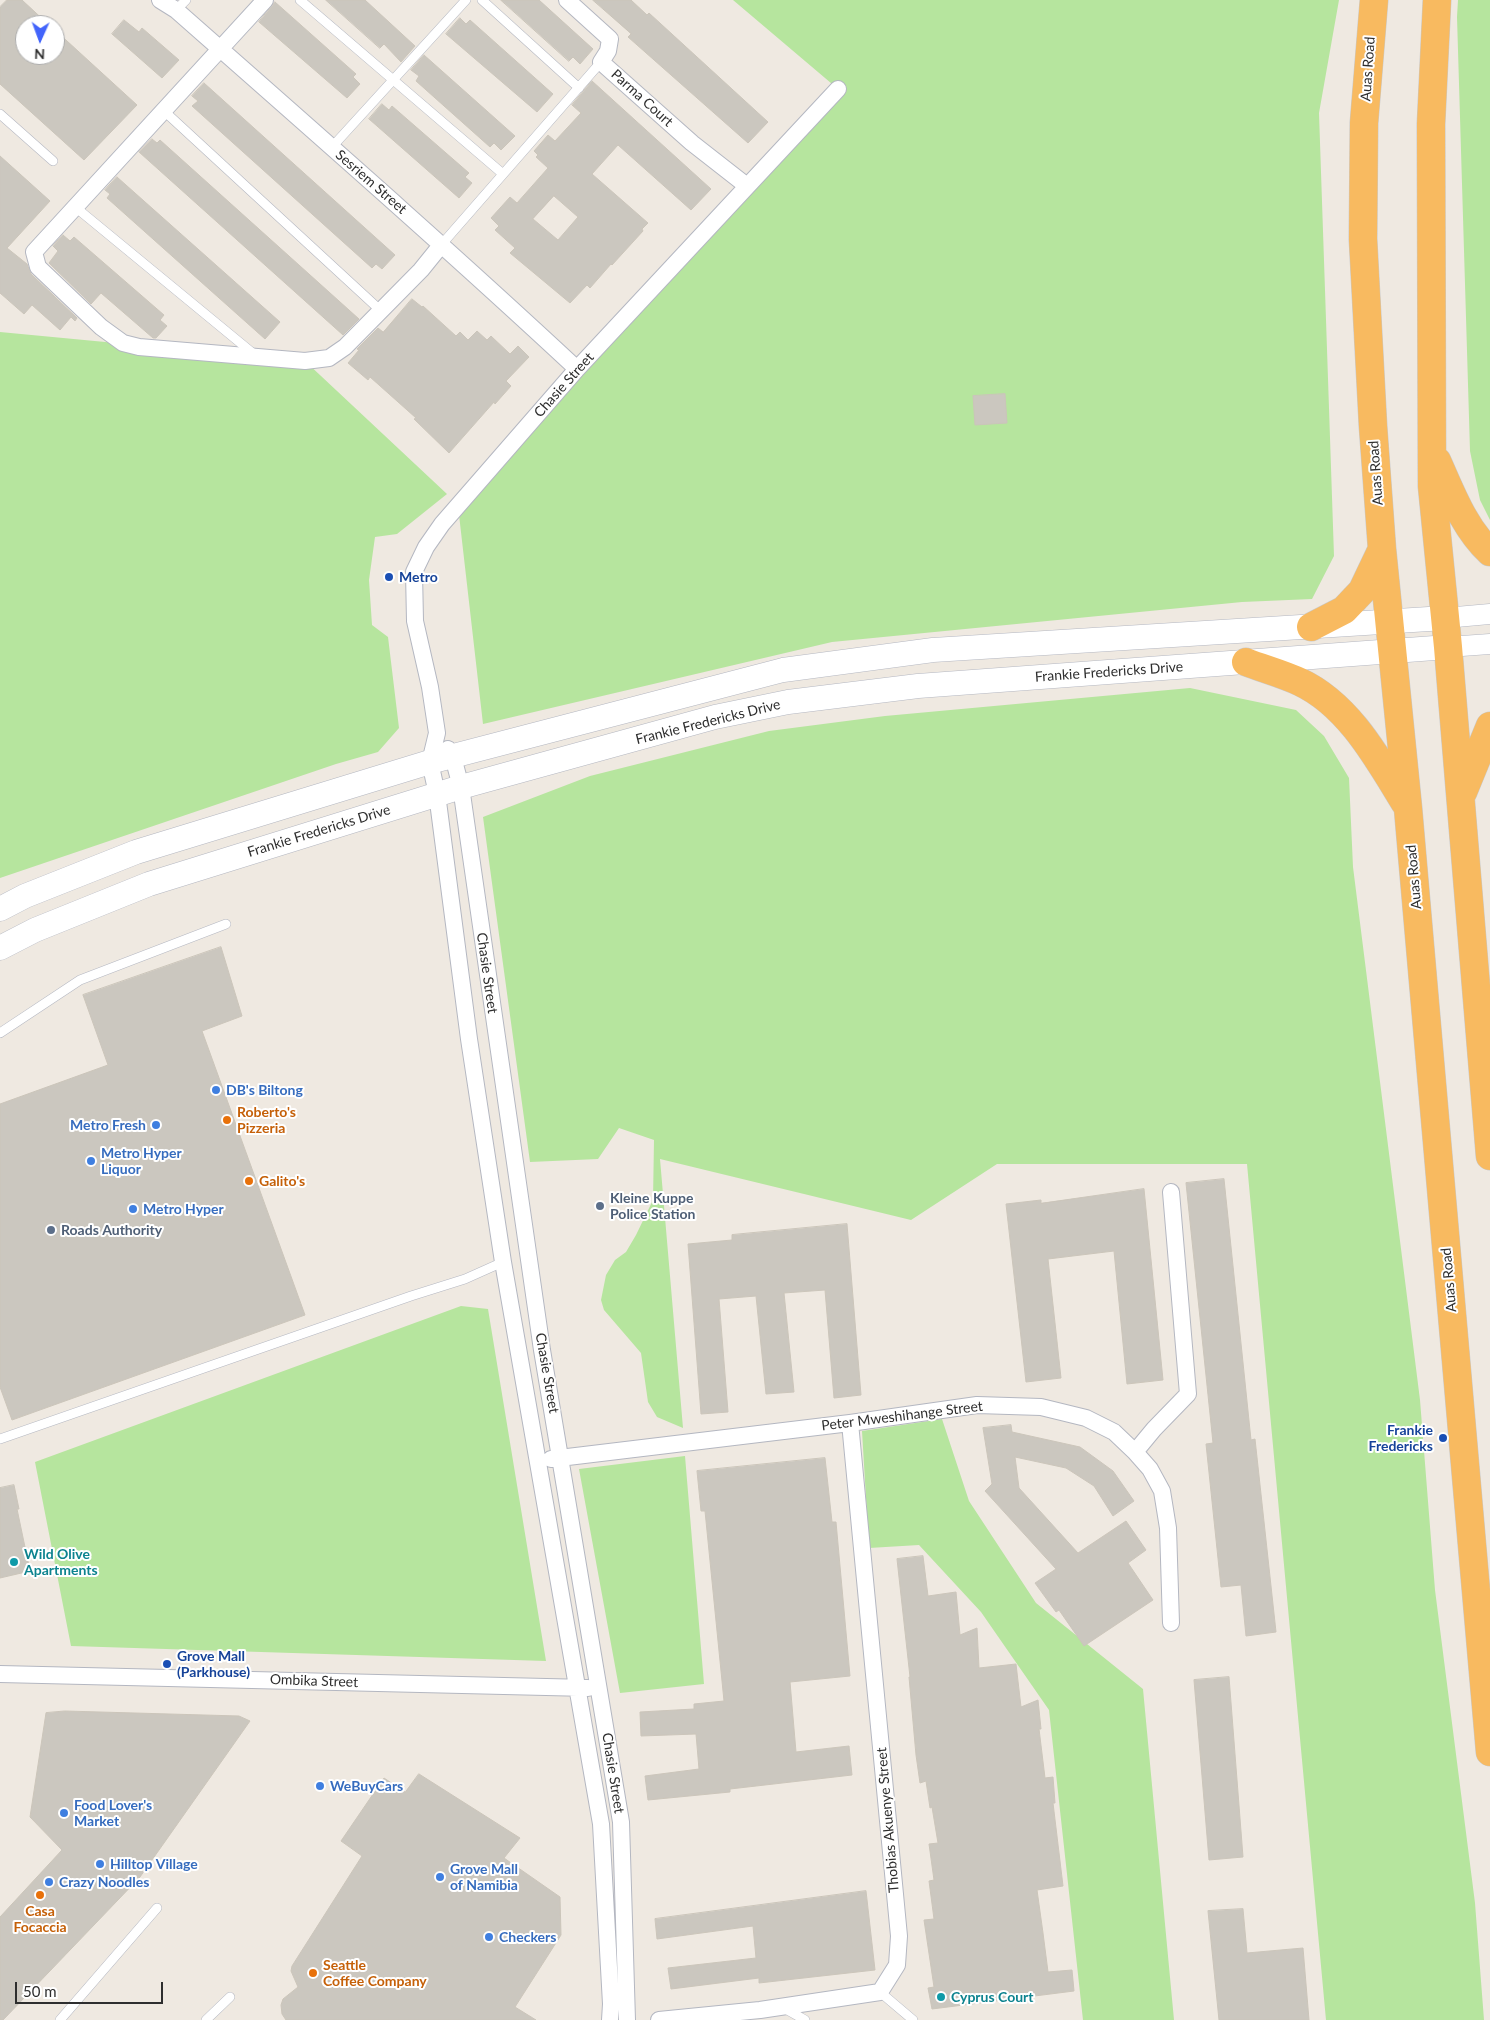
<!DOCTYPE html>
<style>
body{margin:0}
#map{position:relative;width:1490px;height:2020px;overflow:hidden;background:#efe9e1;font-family:Lato,sans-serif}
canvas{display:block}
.north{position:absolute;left:15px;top:15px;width:50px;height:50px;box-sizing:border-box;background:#fff;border:1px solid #ababab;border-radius:50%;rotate:182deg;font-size:14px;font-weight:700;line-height:20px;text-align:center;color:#2e2e2e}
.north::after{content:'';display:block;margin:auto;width:18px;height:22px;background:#4264fb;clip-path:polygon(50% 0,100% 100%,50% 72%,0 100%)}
.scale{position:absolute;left:15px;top:1982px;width:148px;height:22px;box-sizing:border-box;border:2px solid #2e2e2e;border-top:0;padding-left:6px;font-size:15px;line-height:18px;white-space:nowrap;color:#2e2e2e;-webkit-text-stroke:4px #fff;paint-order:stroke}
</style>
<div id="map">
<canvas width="1490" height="2020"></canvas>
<div class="north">N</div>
<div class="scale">50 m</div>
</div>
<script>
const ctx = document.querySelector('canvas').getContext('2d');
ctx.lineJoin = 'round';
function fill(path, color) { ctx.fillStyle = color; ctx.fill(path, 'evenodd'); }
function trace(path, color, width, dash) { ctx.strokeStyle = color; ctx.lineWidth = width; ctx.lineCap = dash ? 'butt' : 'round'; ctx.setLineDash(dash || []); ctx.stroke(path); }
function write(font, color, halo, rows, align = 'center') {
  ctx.font = font + ' Lato,sans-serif'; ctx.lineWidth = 4; ctx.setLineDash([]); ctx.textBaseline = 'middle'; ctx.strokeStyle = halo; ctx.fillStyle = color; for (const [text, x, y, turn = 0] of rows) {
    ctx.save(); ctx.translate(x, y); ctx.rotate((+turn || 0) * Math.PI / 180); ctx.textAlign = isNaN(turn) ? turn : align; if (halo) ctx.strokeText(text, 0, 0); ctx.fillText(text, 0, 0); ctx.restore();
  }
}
const green = new Path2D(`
 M733 0H1339L1319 113 1334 556 1312 599 1242 602 832 642 483 724 458 506 838 89Z
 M1458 0H1490V520L1480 500 1470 451 1457 17Z
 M0 332 305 361 447 494 397 534 375 537 369 580 372 625 388 637 399 728 378 752 336 764 0 878Z
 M1190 688 1296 710 1324 736 1349 778 1353 867 1420 1400 1435 1590 1475 1903 1484 2020H1326L1247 1164H997L911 1220 660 1159 683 1428 657 1417 648 1402 641 1353 604 1310 601 1300 606 1275 615 1260 626 1252 636 1235 653 1200 654 1140 619 1128 598 1159 530 1162 483 817 590 776 769 731 885 716Z
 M461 1306 488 1309 546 1661 71 1646 35 1462Z
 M942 1419 969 1501 1036 1603 1143 1689 1174 2020H1083L1049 1710 981 1612 919 1545 869 1548 862 1431Z
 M685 1456 704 1684 620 1693 579 1469Z`);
const building = new Path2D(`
 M7 0H22L49 25H25V55H55V30L137 105 84 160 0 84V7Z
 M326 0H365L415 46 401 62 384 44 380 48Z
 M501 0H539L593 49 580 64 573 57 569 61Z
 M593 0H631L647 15 649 13 768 122 748 143 628 37 631 34Z
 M275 2 356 74 353 77 360 84 347 98 259 22Z
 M460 18 466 24 470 20 553 94 537 112 446 34Z
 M124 20 139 32 142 28 179 60 162 78 112 34Z
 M424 55 515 136 501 150 494 143 490 147 416 81 419 76 411 70Z
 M592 81 711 189 691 210 618 145 592 174 648 223 642 229 643 231 612 265 611 264 590 288 587 285 570 303 510 253 515 248 495 230 499 226 491 218 510 197 517 203 548 168 536 157 538 155 534 151 548 135 555 141 581 113 572 105ZM554 196 578 217 558 240 533 219Z
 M204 83 395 255 382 269 376 264 372 268 192 106 198 101 192 96Z
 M382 104 389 110 392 106 469 173 465 177 472 183 459 198 369 119Z
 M152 139 157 143 160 140 359 319 343 335 139 152Z
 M0 156 50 201 7 248 27 264 31 274 77 318 75 321 71 317 60 330 32 305 24 314 0 293Z
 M117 177 280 322 265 339 107 198 110 194 105 190Z
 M63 235 70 241 74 237 164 315 160 320 167 326 156 338H153L101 293 91 304 49 263 58 251 53 246Z
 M412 299 422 307 423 306 456 336 460 332 468 340 477 331 487 340 491 336 510 354 518 346 529 357 506 381 511 386 495 404 494 402 449 453 414 419 416 418 370 377 368 380 348 363 359 350 357 349 378 328 383 332Z
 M1005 394 1007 423 975 425 973 396Z
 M221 947 242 1016 202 1031 305 1315 12 1420 0 1387V1104L108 1065 83 995Z
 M1224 1179 1251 1440 1255 1439 1276 1632 1246 1636 1241 1585 1221 1587 1206 1444 1213 1443 1186 1183Z
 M1144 1189 1163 1380 1127 1384 1114 1251 1048 1259 1061 1378 1026 1382 1006 1204 1041 1200V1203Z
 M847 1224 861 1395 834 1398 825 1290 784 1293 794 1392 766 1394 756 1296 719 1299 728 1412 701 1414 688 1244 732 1240V1235Z
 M1011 1425 1012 1432 1080 1447 1113 1471 1134 1501 1113 1516 1094 1486 1066 1468 1015 1457 1019 1488 1078 1553 1126 1521 1146 1550 1128 1563 1153 1600 1084 1646 1059 1610 1056 1612 1035 1583 1056 1569 985 1491 992 1484 983 1428Z
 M825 1458 832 1522H836L850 1676 790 1682 796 1752 849 1746 852 1775 730 1789V1792L648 1800 645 1776 699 1769 696 1734 641 1736 640 1712 694 1709V1704L724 1701 705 1511H701L697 1471Z
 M14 1485 19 1509H17L30 1571 0 1578V1488Z
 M923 1556 928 1596 956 1592 960 1635 977 1628 979 1668 1016 1664 1021 1707 1038 1700 1041 1729H1039L1045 1778 1053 1777 1055 1803H1053L1063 1886 1037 1890 1043 1933 1048 1972 1072 1970 1074 1991 932 2009 928 1988 934 1987 924 1920 934 1919 929 1881 934 1880 929 1844 938 1843 932 1807 930 1808 926 1781 920 1783 916 1755 909 1677H910L897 1559Z
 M1229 1677 1243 1857 1209 1860 1194 1680Z
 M65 1711 239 1716 250 1721 140 1877 3 2020H0V1917L62 1850 30 1817 46 1713Z
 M419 1774 520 1838 504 1858 560 1897 561 1935 515 2007 536 2020H286L282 2014 281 2005 283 1999 298 1987 291 1971 292 1966 362 1856 341 1841 384 1778 405 1792Z
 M866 1891 875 1970 759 1983V1978L671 1989 668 1968 756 1958 753 1926 657 1939 655 1919Z
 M1243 1909 1247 1953 1303 1948 1309 2020H1219L1208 1911Z`);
const service = new Path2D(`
 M300 0 503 174
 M482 0 579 88
 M176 10 186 0
 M163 110 380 310
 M0 114 53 161
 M332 147 466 0
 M74 206 255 355
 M442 244 601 62
 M0 1033 80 980 226 924
 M0 1439 411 1296 465 1279 503 1262
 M880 1992 913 2020
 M784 2008 805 2020
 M60 2020 157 1908
 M206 2020 230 1997`);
const minor = new Path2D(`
 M160 0 176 10C311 129 446 247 577 369
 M265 0 34 252 38 267 101 327 123 343 139 347 305 361 329 358 345 347 421 270 442 244
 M567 0 610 39 608 51 601 62 692 143 747 186
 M448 749 453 757 461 787 542 1350 621 1822 627 2020
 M1135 1452 1154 1429 1188 1394 1171 1192
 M551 1459 850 1423 977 1405 1041 1407 1086 1418 1114 1432 1135 1452 1150 1469 1162 1491 1168 1528 1171 1623
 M0 1674 588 1688
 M610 2020 611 2004 601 1824 503 1262 469 1039 437 794 430 762 437 733 430 687 415 621 414 572 426 547 442 524 577 369 838 89
 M659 2020 760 2010 880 1992 897 1965 899 1936 850 1423`);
const tertiary = new Path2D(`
 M1445 618 1490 614
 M1448 647 1490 644`);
const secondary = new Path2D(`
 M0 909 25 896 136 852 430 762 783 670 933 650 1445 618
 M0 948 35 930 149 884 461 787 715 717 788 702 918 686 1448 647`);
const trunk = new Path2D(`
 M1374 0 1364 123 1363 239 1373 426 1382 549 1408 808 1490 1752
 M1437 0 1431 124 1432 486 1448 647 1490 1156
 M1437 461C1451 492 1464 528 1490 552
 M1311 627 1344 610 1362 591 1382 549
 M1246 662C1264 669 1283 674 1300 682 1349 705 1378 759 1405 803
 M1463 792 1490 726`);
const markers = [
 [389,577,5,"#1a4fb4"],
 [216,1090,5,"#3f7fe0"],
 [227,1120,5,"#e8710a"],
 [156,1125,5,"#3f7fe0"],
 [91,1161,5,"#3f7fe0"],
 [249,1181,5,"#e8710a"],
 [600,1206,5,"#5c6f8a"],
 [133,1209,5,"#3f7fe0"],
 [51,1230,5,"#5c6f8a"],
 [1443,1438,5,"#1a4fb4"],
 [14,1562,5,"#0f9aa8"],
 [167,1664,5,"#1a4fb4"],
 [320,1786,5,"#3f7fe0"],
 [64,1813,5,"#3f7fe0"],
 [100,1864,5,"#3f7fe0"],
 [440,1877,5,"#3f7fe0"],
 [49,1882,5,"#3f7fe0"],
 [40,1895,5,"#e8710a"],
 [489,1937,5,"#3f7fe0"],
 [313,1973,5,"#e8710a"],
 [941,1997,5,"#0f9aa8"]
];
const streetNames = [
 ["Auas Road",1368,69,-86],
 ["Parma Court",642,98,42],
 ["Sesriem Street",371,182,41],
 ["Chasie Street",564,385,-48],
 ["Auas Road",1376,473,-94],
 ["Frankie Fredericks Drive",1109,672,-4],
 ["Frankie Fredericks Drive",708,722,-14],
 ["Frankie Fredericks Drive",319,831,-17],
 ["Auas Road",1414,877,-95],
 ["Chasie Street",487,973,82],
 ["Auas Road",1449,1280,-95],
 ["Chasie Street",547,1373,80],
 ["Peter Mweshihange Street",902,1416,-7],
 ["Ombika Street",314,1681,2],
 ["Chasie Street",613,1773,81],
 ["Thobias Akuenye Street",888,1820,-95]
];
const transitNames = [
 ["Metro",399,577],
 ["Frankie",1433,1430,"right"],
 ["Fredericks",1433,1446,"right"],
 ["Grove Mall",177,1656],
 ["(Parkhouse)",177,1672]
];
const shopNames = [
 ["DB's Biltong",226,1090],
 ["Metro Fresh",146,1125,"right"],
 ["Metro Hyper",101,1153],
 ["Liquor",101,1169],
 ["Metro Hyper",143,1209],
 ["WeBuyCars",330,1786],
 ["Food Lover's",74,1805],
 ["Market",74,1821],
 ["Hilltop Village",110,1864],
 ["Grove Mall",450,1869],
 ["of Namibia",450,1885],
 ["Crazy Noodles",59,1882],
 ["Checkers",499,1937]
];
const foodNames = [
 ["Roberto's",237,1112],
 ["Pizzeria",237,1128],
 ["Galito's",259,1181],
 ["Casa",40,1911,"center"],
 ["Focaccia",40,1927,"center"],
 ["Seattle",323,1965],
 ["Coffee Company",323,1981]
];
const serviceNames = [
 ["Kleine Kuppe",610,1198],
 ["Police Station",610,1214],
 ["Roads Authority",61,1230]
];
const cultureNames = [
 ["Wild Olive",24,1554],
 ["Apartments",24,1570],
 ["Cyprus Court",951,1997]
];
fill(green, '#b6e59e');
fill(building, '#cbc7bf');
trace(building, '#cbc5ba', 1);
trace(service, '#b4b7c1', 10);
trace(minor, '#b4b7c1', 18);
trace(tertiary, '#b4b7c1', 21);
trace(secondary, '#b4b7c1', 25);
trace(trunk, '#c9c9c9', 29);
trace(service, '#fff', 9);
trace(minor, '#fff', 16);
trace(tertiary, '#fff', 20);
trace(secondary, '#fff', 24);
trace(trunk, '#f8ba60', 28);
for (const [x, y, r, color] of markers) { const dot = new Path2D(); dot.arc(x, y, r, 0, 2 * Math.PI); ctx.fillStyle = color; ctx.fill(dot); trace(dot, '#fff', 2); }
write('14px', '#2e2e2e', '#fff', streetNames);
write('bold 14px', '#164399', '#fff', transitNames, 'left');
write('bold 14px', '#366cbe', '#fff', shopNames, 'left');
write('bold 14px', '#c56008', '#fff', foodNames, 'left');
write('bold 14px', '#4e5e75', '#fff', serviceNames, 'left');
write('bold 14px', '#0d838f', '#fff', cultureNames, 'left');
</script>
